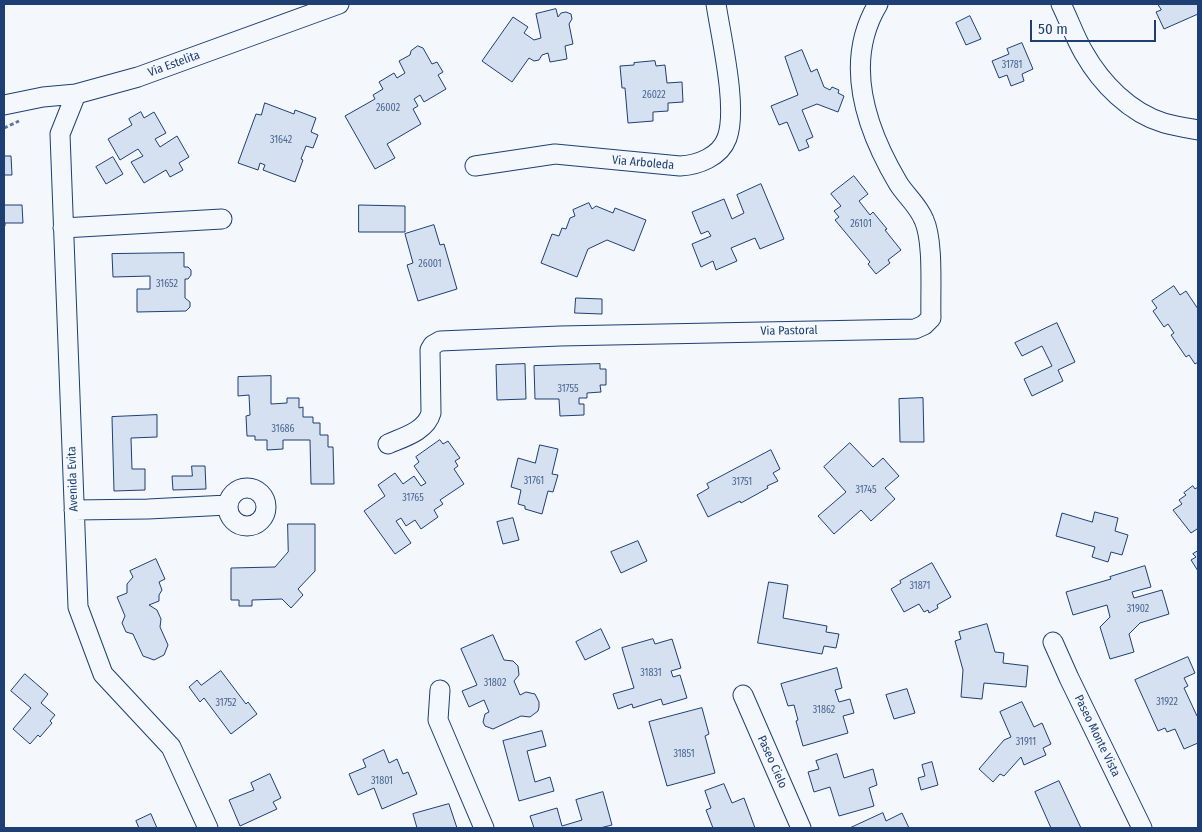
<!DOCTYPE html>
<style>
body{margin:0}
#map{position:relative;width:1202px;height:832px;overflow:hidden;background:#f4f7fb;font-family:"Fira Sans Condensed",sans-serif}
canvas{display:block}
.frame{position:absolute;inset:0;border:5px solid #1d3f73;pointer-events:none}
.scale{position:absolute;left:1030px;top:20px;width:126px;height:22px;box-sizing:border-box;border:2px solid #1d3f73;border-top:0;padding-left:6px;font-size:15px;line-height:18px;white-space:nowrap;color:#1d3f73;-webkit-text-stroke:4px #f4f7fb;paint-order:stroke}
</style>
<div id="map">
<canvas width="1202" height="832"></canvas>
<div class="frame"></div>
<div class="scale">50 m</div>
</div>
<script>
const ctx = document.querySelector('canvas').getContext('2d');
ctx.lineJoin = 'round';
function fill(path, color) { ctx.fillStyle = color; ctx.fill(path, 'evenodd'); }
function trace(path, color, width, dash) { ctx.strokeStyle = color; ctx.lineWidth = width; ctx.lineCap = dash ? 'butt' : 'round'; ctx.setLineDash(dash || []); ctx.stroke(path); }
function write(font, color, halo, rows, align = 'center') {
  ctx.font = font + ' "Fira Sans Condensed",sans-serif'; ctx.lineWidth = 4; ctx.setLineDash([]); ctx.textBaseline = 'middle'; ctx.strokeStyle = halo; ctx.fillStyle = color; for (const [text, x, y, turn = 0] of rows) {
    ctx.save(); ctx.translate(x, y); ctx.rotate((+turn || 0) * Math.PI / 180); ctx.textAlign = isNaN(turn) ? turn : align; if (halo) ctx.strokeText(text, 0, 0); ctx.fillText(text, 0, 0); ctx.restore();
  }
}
const building = new Path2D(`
 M1158 4H1198V14L1164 29 1156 12 1161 10Z
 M556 9 558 17 561 13 566 12 571 14 572 19 569 24 573 44 565 46 567 59 550 62 548 53 542 55 539 60 534 61 529 58 512 82 482 61 513 17 528 27 524 33 534 40 541 38 536 14Z
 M970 16 981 39 966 45 956 23Z
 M1022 43 1033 69 1022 74 1024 81 1011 86 1007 75 999 78 992 61 1009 54 1007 49Z
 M418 46 423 48 432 64 437 62 443 72 438 75 446 89 424 102 420 95 414 99 418 106 413 109 421 124 387 144 395 158 375 169 345 116 375 99 373 95 383 89 379 82 394 73 397 78 405 73 399 61 410 55 411 51Z
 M802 50 811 72 817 69 824 87 830 90 832 87 839 90 838 93 844 96 838 112 817 104 802 110 813 137 806 140 809 147 799 151 787 122 779 125 771 106 798 95 785 57Z
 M655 61 656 66 665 65 667 83 682 82 683 102 668 103V111L653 112V121L628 123 625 88H622L620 66 634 65V63Z
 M265 103 294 114 295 110 316 118 311 132 318 135 313 148 306 146 301 159 303 160 295 182 263 170 265 165 260 163 258 170 238 163 256 114 261 115Z
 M141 112 144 118 154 112 166 133 155 139 160 147 177 136 189 157 179 163 183 170 170 177 166 170 144 183 131 162 143 156 138 149 120 160 108 139 132 125 129 119Z
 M4 156H11L12 175H4Z
 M113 157 123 174 106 184 96 167Z
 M854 176 868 194 859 201 870 215 873 212 887 229 885 230 901 250 888 260 890 263 876 274 868 264 870 262 835 220 839 217 834 211 841 206 831 194Z
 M761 184 784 239 760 249 755 238 731 248 737 261 716 270 713 261 701 267 692 244 711 236 708 231 701 234 692 212 724 199 732 219 744 213 737 195Z
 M589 203 592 209 596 206 613 213 615 208 646 220 634 251 607 240 588 249 577 277 541 263 552 234 559 236 562 228 566 229 570 218 575 216 573 210Z
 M4 205H22L23 223H5V226H4Z
 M359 205 405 206V232H359Z
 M434 225 440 245 444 244 457 289 418 301 407 265 413 263 405 234Z
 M184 253V267H188L191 270V275L188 279H185V298L190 302V307L186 311 137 312V289H150V276L113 277 112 254Z
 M1174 286 1180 295 1186 291 1198 309V362L1195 364 1189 355 1186 357 1171 335 1174 333 1168 324 1164 327 1153 311 1157 308 1152 301Z
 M576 298 602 299V314L575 313Z
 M1057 323 1075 362 1058 370 1063 381 1032 396 1024 379 1052 366 1042 346 1022 356 1015 343Z
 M525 364 526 399 497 400 496 365Z
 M600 364V369H606V385H600L601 392 587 393V398H579V404H584V415L560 416 559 399H535L534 366Z
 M271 376V404L287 403V398H299V408L303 407V417H313V423H320V435H328V447H333L334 484H311L310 440H283V449L267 450V440H255V436H247L246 416 250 415 249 395 238 396V377Z
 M923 398 924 442H900L899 399Z
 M157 415V437L131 438 132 469H145V490L114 491 112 417Z
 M440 440 443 444 448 441 460 458 455 461 458 466 454 469 464 484 440 500 443 504 434 510 438 517 421 529 415 520 406 526 401 518 396 521 411 543 395 554 364 511 385 496 378 485 395 473 403 484 414 476 421 486 426 483 414 466 419 462 416 457Z
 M850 443 873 467 883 458 899 476 885 488 895 499 871 521 861 510 834 534 818 516 846 492 824 467Z
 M540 445 558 449 552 474 558 475 553 492 548 491 542 514 525 509V506L518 504 521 490 511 487 518 458 535 463Z
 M771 450 780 469 773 473 778 481 767 486 768 488 741 503 740 501 708 517 697 495 709 488 707 484Z
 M192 466H205L206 489 173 490 172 476H192Z
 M1193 486 1195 489 1198 487V530L1197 529 1191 533 1173 510 1182 504 1179 500 1186 495 1184 493Z
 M1095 512 1118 518 1115 531 1128 535 1122 555 1111 552 1108 562 1092 557 1095 547 1056 536 1062 513 1092 522Z
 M513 518 519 540 503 544 497 522Z
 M288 524H315V571L298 589 303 595 291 608 282 599 252 600V606H239V600H231V568L275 567 288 552Z
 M638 541 647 561 621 573 611 552Z
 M1198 551V571L1191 560 1196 557 1193 554Z
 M156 559 165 579 159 582 162 590 159 595V601L149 605 157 610 161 619 160 627 168 645 164 655 154 660 143 656 133 634 126 632 122 623 125 616 117 597 127 593V584L133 577 130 571Z
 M932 563 951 597 937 605 938 608 929 613 928 610 924 612 919 604 904 612 891 589 901 583 900 581Z
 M1145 566 1151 587 1132 592 1134 598 1162 590 1169 614 1140 623 1129 634 1134 652 1110 659 1100 627 1110 617 1107 605 1073 615 1066 592 1111 579 1110 577Z
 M769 582 788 585 783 618 827 626 826 632 839 634 836 648 824 646 822 654 758 643Z
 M987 624 995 652 1004 653 1003 663 1028 666 1026 687 984 683 982 699 961 697 963 670 955 641 961 639 959 632Z
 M601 629 610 648 585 660 576 642Z
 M493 635 504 660 513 661 518 666 519 675 514 681 520 695 526 692 535 694 539 702V707L538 711 530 717 521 716 493 729 485 726 483 722 485 714 489 712 484 700 469 707 462 691 477 685 461 649Z
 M653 639 655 644 672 639 681 668 671 671 673 677 680 675 687 698 663 705 661 699 633 708 632 704 618 709 613 694 634 688 622 648Z
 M1188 657 1195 673 1184 678 1188 686 1184 688 1197 716 1198 715V743L1184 749 1175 729 1167 732 1165 728 1158 731 1135 680Z
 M837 668 842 688 835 690 839 702 850 699 854 713 843 716 848 733 803 746 796 721 798 720 794 705 788 706 781 684Z
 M221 671 246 704 248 702 257 714 231 734 204 698 200 702 189 687 197 680 201 685Z
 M25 674 48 694 41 703 55 715 50 721 52 723 40 737 38 735 30 744 13 729 31 708 11 691Z
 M907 689 915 713 894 719 886 695Z
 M1022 702 1034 727 1042 723 1051 744 1043 748 1046 755 1024 765 1021 757 1004 776 1000 774 993 782 979 769 1004 740 1011 737 1000 712Z
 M702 708 709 734 705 736 715 773 667 786 649 722Z
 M542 731 546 746 527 751 535 782 550 777 554 791 519 801 503 741Z
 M384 750 389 763 397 759 403 774 408 772 417 794 382 809 374 788 358 795 349 774 366 767 363 760Z
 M837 754 844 778 873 769 877 785 869 788 874 806 839 816 830 787 814 792 808 772 819 769 816 761Z
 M932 762 938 785 921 790 918 778 925 776 922 765Z
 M270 774 281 798 273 802 277 809 240 826 229 800 254 790 251 783Z
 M1059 781 1081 828H1051L1035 792Z
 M724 784 732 803 744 798 755 828H713L706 810 711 808 705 791Z
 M603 792 612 825 600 828H534L530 816 557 808 562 826 582 820 576 800Z
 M449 804 457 828H417L413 814Z
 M883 813 886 821 902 813 909 828H850Z
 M151 814 157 828H139L136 821Z`);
const path = new Path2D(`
 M4 128 19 121`);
const minor = new Path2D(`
 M1061 4C1069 20 1075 38 1084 53 1101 83 1130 113 1164 123 1175 126 1187 128 1198 130
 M76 94 60 134 78 607 103 674 171 747 208 828
 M4 105 43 97 76 94 138 77 339 4
 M475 166 555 154 680 166C698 165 720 157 727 138 738 108 721 37 716 4
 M63 228 222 219
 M388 444C404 437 426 431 431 413L430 350 433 345 440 341 560 336 915 329 924 325 931 318C930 292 934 242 924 220 918 205 906 196 898 183 866 129 843 62 878 4
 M228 507a19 19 0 1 1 38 0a19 19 0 1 1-38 0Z
 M74 510 148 509 228 505
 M1053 642 1069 678 1142 828
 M440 690 438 720 484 828
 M743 695 801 828`);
const numberNames = [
 ["31781",1012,65],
 ["26022",654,95],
 ["26002",388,108],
 ["31642",281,140],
 ["26101",861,224],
 ["26001",430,264],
 ["31652",167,284],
 ["31755",568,389],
 ["31686",283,429],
 ["31761",534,481],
 ["31751",742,482],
 ["31745",866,490],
 ["31765",413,498],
 ["31871",920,586],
 ["31902",1138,609],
 ["31831",651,673],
 ["31802",495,683],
 ["31922",1167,702],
 ["31752",226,703],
 ["31862",824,710],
 ["31911",1026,742],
 ["31851",684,754],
 ["31801",382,781]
];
const streetNames = [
 ["Via Estelita",174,64,-20],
 ["Via Arboleda",643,163,5],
 ["Via Pastoral",789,331,-1],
 ["Avenida Evita",73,479,-92],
 ["Paseo Monte Vista",1097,736,64],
 ["Paseo Cielo",772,762,66]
];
fill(building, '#d5e0f0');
trace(building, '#1d3f73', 1);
trace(minor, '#1d3f73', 21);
trace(path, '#5e769c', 3, [4, 2.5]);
trace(minor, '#f4f7fb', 19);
write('10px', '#4b6792', null, numberNames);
write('12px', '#1d3f73', '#f4f7fb', streetNames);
</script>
